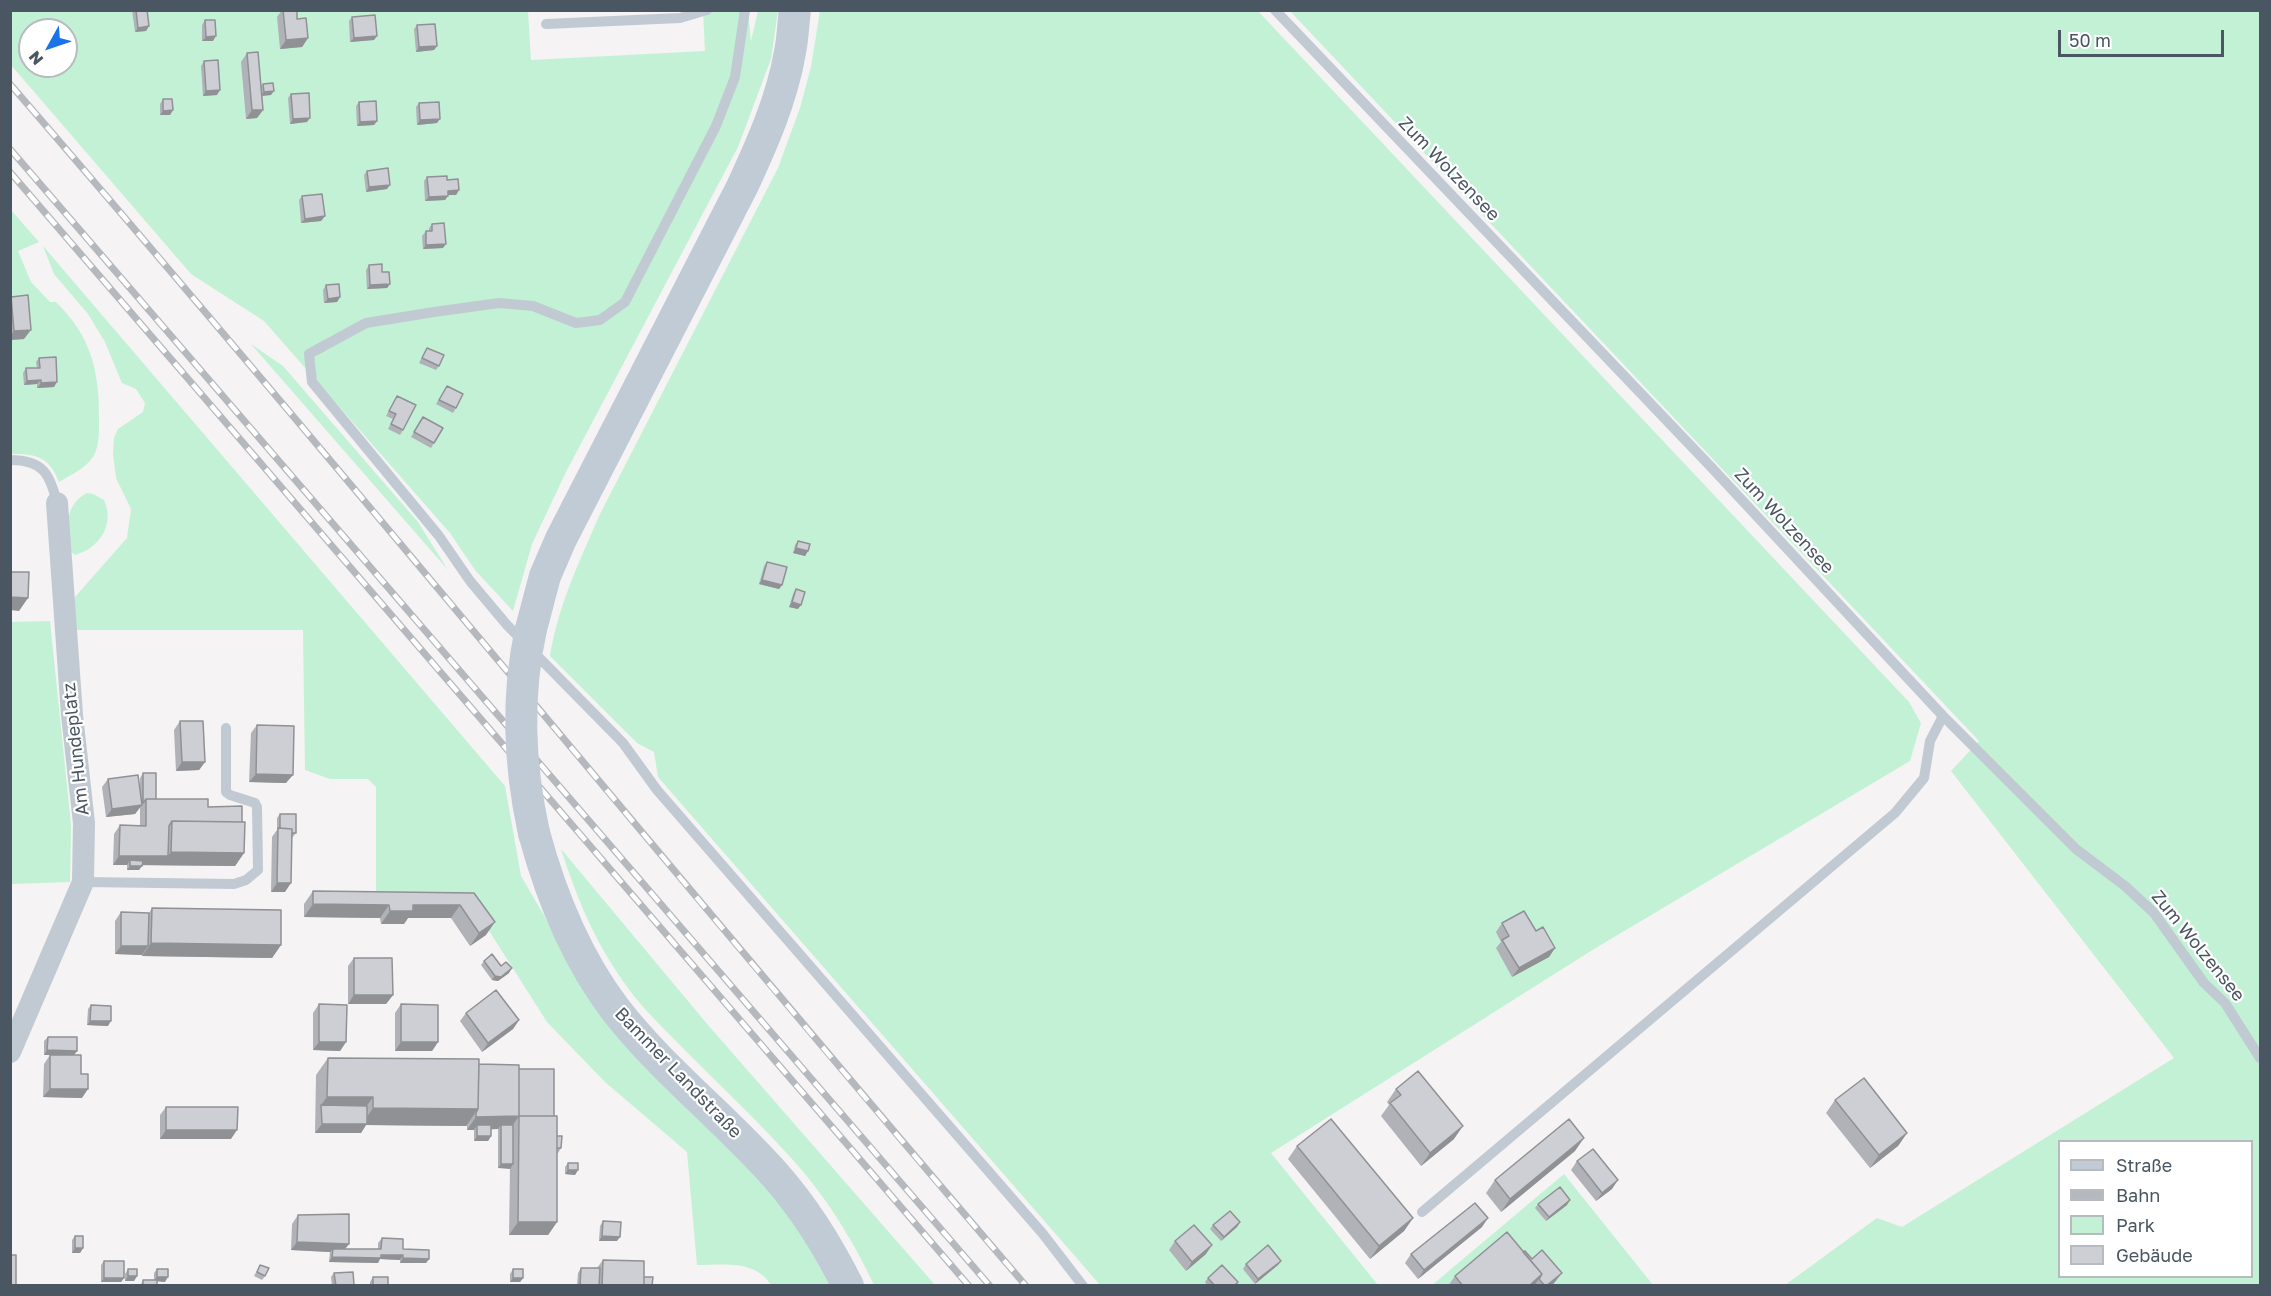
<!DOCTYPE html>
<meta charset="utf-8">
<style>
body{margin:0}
#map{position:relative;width:2271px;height:1296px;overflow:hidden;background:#f5f3f3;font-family:"Golos Text",sans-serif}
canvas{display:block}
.frame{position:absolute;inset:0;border:12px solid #4a5661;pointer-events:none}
.legend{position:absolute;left:2058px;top:1140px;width:195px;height:138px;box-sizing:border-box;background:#fff;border:2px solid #b7bbc0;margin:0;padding:8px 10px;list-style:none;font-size:18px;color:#4a5661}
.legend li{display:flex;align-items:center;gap:12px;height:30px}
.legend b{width:30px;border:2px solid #b7bbc0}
.north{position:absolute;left:18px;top:18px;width:60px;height:60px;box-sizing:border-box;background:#fff;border:2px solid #b7bbc0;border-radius:50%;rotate:230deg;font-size:16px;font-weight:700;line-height:24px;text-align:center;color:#4a5661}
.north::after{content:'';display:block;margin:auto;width:21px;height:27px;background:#1a73e8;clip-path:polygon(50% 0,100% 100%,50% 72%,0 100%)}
.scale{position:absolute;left:2058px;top:30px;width:166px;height:27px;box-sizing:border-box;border:3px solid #4a5661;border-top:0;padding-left:8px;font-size:18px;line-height:21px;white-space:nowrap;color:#4a5661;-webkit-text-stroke:4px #fff;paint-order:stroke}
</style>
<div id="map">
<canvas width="2271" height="1296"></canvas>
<div class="frame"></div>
<ul class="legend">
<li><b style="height:8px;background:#c1cbd6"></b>Straße</li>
<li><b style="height:8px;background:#b5b8bd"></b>Bahn</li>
<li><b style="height:16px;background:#c3f1d5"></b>Park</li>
<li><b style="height:16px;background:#cdcfd5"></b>Gebäude</li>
</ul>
<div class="north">N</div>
<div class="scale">50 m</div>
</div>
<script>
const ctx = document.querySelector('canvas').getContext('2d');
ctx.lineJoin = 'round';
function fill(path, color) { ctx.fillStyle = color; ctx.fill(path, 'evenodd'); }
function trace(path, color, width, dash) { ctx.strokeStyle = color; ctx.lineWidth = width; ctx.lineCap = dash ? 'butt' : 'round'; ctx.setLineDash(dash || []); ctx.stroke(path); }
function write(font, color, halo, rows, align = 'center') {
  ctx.font = font + ' "Golos Text",sans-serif'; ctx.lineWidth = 4.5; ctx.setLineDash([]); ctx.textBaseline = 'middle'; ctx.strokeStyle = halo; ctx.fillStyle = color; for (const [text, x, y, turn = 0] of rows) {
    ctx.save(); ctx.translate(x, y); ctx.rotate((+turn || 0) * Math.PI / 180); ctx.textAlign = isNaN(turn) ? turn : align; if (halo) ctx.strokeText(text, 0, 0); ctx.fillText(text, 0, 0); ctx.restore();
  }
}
const green = new Path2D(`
 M1257 10 1909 702 1921 723 1910 761 1594 949 1271 1153 1378 1285 1101 1286 658 777 654 752 637 743 550 656C558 606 580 560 600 514L778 168 800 108 811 67 820 11Z
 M10 11H528L531 60 705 51 703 11H748L751 41 758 11H778L771 59 738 147 566 472 532 544 513 611 475 570 450 533 264 321 191 274 11 65ZM30 30H66V66H30Z
 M1290 11H2260V1285H1785L1877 1218 1902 1227 2174 1058 1951 771 1979 741ZM2060 1142H2252V1276H2060Z
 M10 209 39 242 18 251 31 282 50 302H56C90 335 99 369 99 416 99 429 100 446 93 457 85 469 70 475 59 482 49 456 36 454 11 454Z
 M43 246 505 786 521 876 595 1003 786 1208 835 1285H771C755 1259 723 1265 697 1265L687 1152 605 1082 547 1022 481 918 376 899V787L368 779H330L305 770 303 630H71L75 597 127 538 131 509 116 478 113 454 114 438 118 429 143 412 145 403 136 389 122 383 105 342 88 314 54 274Z
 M251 344 283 366 418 522 448 570Z
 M87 493 93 494 104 500C115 524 100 548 75 555L70 551C67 529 63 506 87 493Z
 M50 621 71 825 70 882 11 884V622Z
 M561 849 708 1025 935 1285H874C850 1234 820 1187 780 1146 746 1109 709 1075 674 1039 656 1021 637 1002 623 981 593 938 577 898 561 849Z
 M1564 1174 1653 1285 1431 1286Z`);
const service = new Path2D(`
 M745 10 735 77 716 126 625 302 600 320 576 323 533 306 499 303 434 312 366 323 309 354 312 382 439 536 470 581 507 625 623 743 657 790 1043 1234 1083 1286
 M1275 10 1712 468 1943 716 2076 849 2125 886 2154 913 2204 983 2225 1003 2260 1058
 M546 24 680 18 707 10
 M10 460C43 460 50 474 57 503
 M83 882 234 884 246 880 258 870 257 807 255 803 230 795 226 792V728
 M1422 1212 1895 813 1924 778 1930 741 1943 716`);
const minor = new Path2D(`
 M10 1052 83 882 84 823 72 715 57 503`);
const secondary = new Path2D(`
 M531 629 545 576 561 539 742 187C762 144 782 99 790 52 793 38 793 24 795 10
 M534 833C551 896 575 956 615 1009 662 1070 725 1118 776 1176 805 1209 828 1246 848 1286`);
const rail = new Path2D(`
 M10 84C353 481 684 888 1026 1286
 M10 149 990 1286
 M10 172 969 1286`);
const secondaryBridge = new Path2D(`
 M531 629C516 697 519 765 534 833`);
const wall = new Path2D(`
 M132 10H147L149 26 146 31 135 32Z
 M282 10H297V19L308 38 302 47 280 49 277 17Z
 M352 17 377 36 374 40 350 42 349 21Z
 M205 20 213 41H202V25Z
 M417 25 437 46 434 50 416 52 414 29Z
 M247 53 261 86 263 84 271 95 262 96 263 110 257 118 246 119 241 62Z
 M204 61 217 95 203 96 201 66Z
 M291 94 307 122 290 124 288 98Z
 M163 99 173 110 170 115H160V104Z
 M359 102 377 121 374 125 357 126 356 106Z
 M419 103 437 123 417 125 416 107Z
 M367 171 387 189 366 192 364 175Z
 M427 177 447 180 459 190 456 195H448L445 200 425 201 424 181Z
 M302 196 325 216 321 221 301 223 299 200Z
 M432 224 443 248 423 249 422 236 426 231H429V228Z
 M369 265 382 272 390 284 387 288 367 289 366 270Z
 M326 285 340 297 337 302 324 303 323 290Z
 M10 297H11L24 339 10 340Z
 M427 348 439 366 436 370 419 363Z
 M39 358 54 387 37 388V384L24 385 23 373 26 368H37L36 362Z
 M447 386 456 408 453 413 436 404Z
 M397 396 403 430 400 435 388 429 393 419 386 416Z
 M423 417 434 443 431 448 411 437Z
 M798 541 808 551 805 556 793 553 795 545Z
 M767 562 782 585 779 589 759 584 764 566Z
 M796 589 798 609 789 607 793 594Z
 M180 721 205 762 199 770 176 771 174 730Z
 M257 725 286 783 249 782 251 733Z
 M143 773 156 799 208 807 242 822 244 853 235 866 142 865 139 870H127V865H113L114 834 120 825H140V807L135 814 106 817 102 787 108 779 140 794V778Z
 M280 814 296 833 292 838 285 892H271L272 837 277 830V818Z
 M313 891 474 893 486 935 470 946 451 918H408L404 924H381L380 918 304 917V904Z
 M152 908 281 945 272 958 142 956V955L115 954V921L121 912 149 913Z
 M1502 923 1536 931 1555 948 1549 957 1512 977 1496 948 1501 942 1496 932Z
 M354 958 393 995 386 1004H348V966Z
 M484 961 501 966 509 973 498 981 492 980 481 965Z
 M319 1004 346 1042 340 1051 313 1050V1013Z
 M401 1004 438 1042 432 1051H395V1013Z
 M91 1005 108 1026 87 1025 88 1009Z
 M466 1013 519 1020 513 1029 482 1052 460 1021Z
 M48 1037 77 1051 74 1055 81 1074 82 1098 43 1097 44 1064 50 1055H44V1041Z
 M328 1058 479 1064 519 1069 554 1116 557 1136 561 1148 558 1153H557V1222L548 1235H509L510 1168H498V1129H491V1136L488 1141H474V1130H467V1126L366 1125 361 1133H315L316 1075Z
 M1396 1089 1454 1139 1421 1166 1381 1116 1389 1105 1387 1102Z
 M1835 1100 1907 1133 1898 1146 1870 1168 1826 1113Z
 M166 1107 231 1139H160V1115Z
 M1297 1146 1413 1218 1404 1231 1370 1259 1288 1159Z
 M1575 1151 1501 1212 1486 1193 1495 1180Z
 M1577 1161 1612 1189 1596 1201 1571 1170Z
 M568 1163 578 1170 575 1175 565 1174V1167Z
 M1538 1204 1567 1205 1546 1221 1535 1208Z
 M298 1215 345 1249H378V1243L382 1238 403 1249 429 1259 426 1263H400V1260L380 1259 378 1263 329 1262 330 1252 291 1250 292 1224Z
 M603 1221 617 1241H599L600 1226Z
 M1240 1222 1237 1227 1221 1241 1210 1229 1213 1225Z
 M1482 1227 1418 1279 1405 1263 1411 1254Z
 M75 1236 83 1248 80 1253H72V1240Z
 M1175 1241 1206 1254 1186 1271 1169 1250Z
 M1523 1252 1532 1259 1555 1282 1551 1286H1448L1455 1276Z
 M603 1260 644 1277 652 1286H577L578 1273 581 1268H597Z
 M104 1261 124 1278 121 1282H101V1265Z
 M1281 1261 1278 1265 1255 1284 1243 1269 1246 1264Z
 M260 1265 265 1276 262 1280 254 1276Z
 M128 1269 137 1276 134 1281H125V1274Z
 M157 1269 165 1282 157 1281V1286H140L143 1280H154V1273Z
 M513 1269 523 1278 520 1282H510V1274Z
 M334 1273 354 1286H332L331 1277Z
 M373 1277 388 1286H370V1282Z
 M1208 1278 1238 1282 1236 1286H1208L1205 1282Z`);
const shadedWall = new Path2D(`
 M149 26 146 31 135 32 138 28Z
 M216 36 213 41H202L206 37Z
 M377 36 374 40 350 42 354 38Z
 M308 38 302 47 280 49 286 40Z
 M437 46 434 50 416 52 419 47Z
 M220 90 217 95 203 96 206 91Z
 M274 91 271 95 260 96 264 92Z
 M173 110 170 115H160L163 111Z
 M252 110H263L257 118 246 119Z
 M310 118 307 122 290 124 293 119Z
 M440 119 437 123 417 125 420 120Z
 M377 121 374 125 357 126 360 122Z
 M390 185 387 189 366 192 369 187Z
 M459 190 456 195H445L448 191Z
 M448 196 445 200 425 201 429 197Z
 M325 216 321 221 301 223 305 219Z
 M446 244 443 248 423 249 426 245Z
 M390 284 387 288 367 289 370 285Z
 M340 297 337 302 324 303 328 299Z
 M31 330 24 339 10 340V336L14 331Z
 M41 380 37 384 24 385 27 381Z
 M57 382 54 387 37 388 41 383Z
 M796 548 808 551 805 556 793 553Z
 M762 580 782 585 779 589 759 584Z
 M10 597 28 598 19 611 10 610Z
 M792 602 801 605 798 609 789 607Z
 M182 762H205L199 770 176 771Z
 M256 774 293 775 286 783 249 782Z
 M142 805 135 814 106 817 112 809Z
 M171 852 244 853 235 866 130 865V860L127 865H113L119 856H168Z
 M130 866H142L139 870H127Z
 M277 883H291L285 892H271Z
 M313 904 389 905 380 918 304 917Z
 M413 905H460L451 918H408L404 924H381L390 911Z
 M495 922 486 935 470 946 479 933Z
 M151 943 281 945 272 958 142 956Z
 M121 946H148L142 955 115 954Z
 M1555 948 1549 957 1512 977 1519 968Z
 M512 968 509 973 498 981 492 980 495 976Z
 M354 995H393L386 1004H348Z
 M519 1020 513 1029 482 1052 488 1043Z
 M90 1021H111L108 1026 87 1025Z
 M319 1042H346L340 1051 313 1050Z
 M401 1042H438L432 1051H395Z
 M47 1050 77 1051 74 1055H44Z
 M50 1089H88L82 1098 43 1097Z
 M327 1097H373L361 1114 321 1105Z
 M373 1108 478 1109 466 1126 366 1125 361 1133H315L322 1124H362Z
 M519 1116 510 1129 501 1125 498 1129 477 1130V1125L474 1130H467L476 1117Z
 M1463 1126 1454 1139 1421 1166 1430 1153Z
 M166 1130H237L231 1139H160Z
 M1907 1133 1898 1146 1870 1168 1879 1155Z
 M477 1136H491L488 1141H474Z
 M1584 1138 1575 1151 1501 1212 1510 1199Z
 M501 1164H513L510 1169 498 1168Z
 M568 1170H578L575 1175 565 1174Z
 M1618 1180 1612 1189 1596 1201 1602 1193Z
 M1570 1200 1567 1205 1546 1221 1549 1217Z
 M1413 1218 1404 1231 1370 1259 1379 1246Z
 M1488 1218 1482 1227 1418 1279 1424 1270Z
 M518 1222H557L548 1235H509Z
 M1240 1222 1237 1227 1221 1241 1224 1237Z
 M602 1236 620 1237 617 1241H599Z
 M297 1242 349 1244 342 1253 333 1249 330 1252 291 1250Z
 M1212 1245 1206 1254 1186 1271 1192 1262Z
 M75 1248H83L80 1253H72Z
 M381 1255H403L400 1260 380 1259 378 1263 329 1262 332 1257Z
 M403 1258 429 1259 426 1263H400Z
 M1281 1261 1278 1265 1255 1284 1258 1279Z
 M1562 1273 1555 1282 1551 1286H1546Z
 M1542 1274 1534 1286H1529Z
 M128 1276H137L134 1281H125Z
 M157 1277H168L165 1282 154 1281Z
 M104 1278H124L121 1282H101Z
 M513 1278H523L520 1282H510Z`);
const building = new Path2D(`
 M136 10H147L149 26 138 28Z
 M283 10H297V19L306 18 308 38 286 40Z
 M375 15 377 36 354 38 352 17Z
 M205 20H215L216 36 206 37Z
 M435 24 437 46 419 47 417 25Z
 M258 52 263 110H252L247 53Z
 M218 60 220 90 206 91 204 61Z
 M273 83 274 91 264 92 263 84Z
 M309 93 310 118 293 119 291 94Z
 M163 99H172L173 110 163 111Z
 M376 101 377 121 360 122 359 102Z
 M439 102 440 119 420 120 419 103Z
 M388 168 390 185 369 187 367 171Z
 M447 176V180L458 179 459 190 448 191V196L429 197 427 177Z
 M322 194 325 216 305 219 302 196Z
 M444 223 446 244 426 245V231H432V224Z
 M382 264V272H389L390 284 370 285 369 265Z
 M339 284 340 297 328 299 326 285Z
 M28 295 31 330 14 331 11 297Z
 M427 348 444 355 439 366 422 358Z
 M56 357 57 382 41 383V380L27 381 26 368H40L39 358Z
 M447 386 463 394 456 408 439 400Z
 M397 396 416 405 403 430 391 424 396 414 389 411Z
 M423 417 443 428 434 443 414 432Z
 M798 541 810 544 808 551 796 548Z
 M767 562 787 567 782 585 762 580Z
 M10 572H29L28 598 10 597Z
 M796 589 805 592 801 605 792 602Z
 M180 721H203L205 762H182Z
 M257 725 294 726 293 775 256 774Z
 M143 773H156V799H146L143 803Z
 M138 775 142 805 112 809 108 779Z
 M146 799H208V807L242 806V822L172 821 169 826 168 856H119L120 825 146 826Z
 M280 814H296V833H292V829L280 828Z
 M172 821 245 822 244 853 171 852Z
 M278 828 292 829 291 883H277Z
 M130 860 143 861 142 866H130Z
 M313 891 474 893 495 922 479 933 460 905H413V911H390L389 905 313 904Z
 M152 908 281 910V945L151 943Z
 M1524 911 1536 931 1543 927 1555 948 1519 968 1502 940 1509 936 1502 923Z
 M121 912 149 913 148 946H121Z
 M492 954 501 966 506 962 512 968 501 977 495 976 484 961Z
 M354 958H392L393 995H354Z
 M496 990 519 1020 488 1043 466 1013Z
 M319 1004 347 1005 346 1042H319Z
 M401 1004 438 1005V1042H401Z
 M91 1005 111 1006V1021H90Z
 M48 1037H77V1051L47 1050Z
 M50 1055H81V1074H88V1089H50Z
 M328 1058 479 1059 478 1109 373 1108V1097H327Z
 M479 1064 519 1065V1116H557V1222H518L519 1116 476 1117V1113L478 1109Z
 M519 1069H554V1116H519Z
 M1418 1071 1463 1126 1430 1153 1390 1103 1401 1095 1396 1089Z
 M1864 1078 1907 1133 1879 1155 1835 1100Z
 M321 1105 367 1106V1124H322Z
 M166 1107H238L237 1130H166Z
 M1331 1119 1413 1218 1379 1246 1297 1146Z
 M1569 1119 1584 1138 1510 1199 1495 1180Z
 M477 1125H491V1136H477Z
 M501 1125H513V1164H501Z
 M557 1136H562L561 1148H557Z
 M1593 1149 1618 1180 1602 1193 1577 1161Z
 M568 1163H578V1170H568Z
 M1560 1187 1570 1200 1549 1217 1538 1204Z
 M1475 1203 1488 1218 1424 1270 1411 1254Z
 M1230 1211 1240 1222 1224 1237 1213 1225Z
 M349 1214V1244L297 1242 298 1215Z
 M603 1221 621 1222 620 1237 602 1236Z
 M1194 1225 1212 1245 1192 1262 1175 1241Z
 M1507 1232 1542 1274 1529 1286H1463L1455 1276Z
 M75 1236H83V1248H75Z
 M382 1238 403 1239V1249L429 1250V1259L403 1258V1255H381V1258L332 1257 333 1249H381Z
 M1268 1245 1281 1261 1258 1279 1246 1264Z
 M1542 1250 1562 1273 1546 1286H1545L1539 1279 1542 1274 1523 1252 1525 1251 1532 1259Z
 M10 1255H16V1286H10Z
 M603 1260 644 1261V1286H602Z
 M104 1261H124V1278H104Z
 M260 1265 269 1268 265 1276 257 1272Z
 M1222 1265 1238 1282 1234 1286H1215L1208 1278Z
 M581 1268H600L599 1286H580Z
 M128 1269H137V1276H128Z
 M157 1269H168V1277H157Z
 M513 1269H523V1278H513Z
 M353 1272 354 1285 336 1286 334 1273Z
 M373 1277H388V1286H373Z
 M644 1277H653L652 1286H644Z
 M143 1280H157V1286H143Z`);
const streetNames = [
 ["Zum Wolzensee",1449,169,46],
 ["Zum Wolzensee",1784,521,47],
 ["Am Hundeplatz",76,749,-96],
 ["Zum Wolzensee",2198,946,51],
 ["Bammer Landstraße",678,1073,46]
];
fill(green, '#c3f1d5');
trace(service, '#c1cad2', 10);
trace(minor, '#c1cad2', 22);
trace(secondary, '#c1cbd6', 32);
trace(rail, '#b5b8bd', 7);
trace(rail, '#fff', 4.5, [14]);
trace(secondaryBridge, '#c1cbd6', 32);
fill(wall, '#b0b2b7');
fill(shadedWall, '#909195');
fill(building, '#cdcfd5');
trace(building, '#909195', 1.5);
write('18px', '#4a5661', '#fff', streetNames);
</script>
